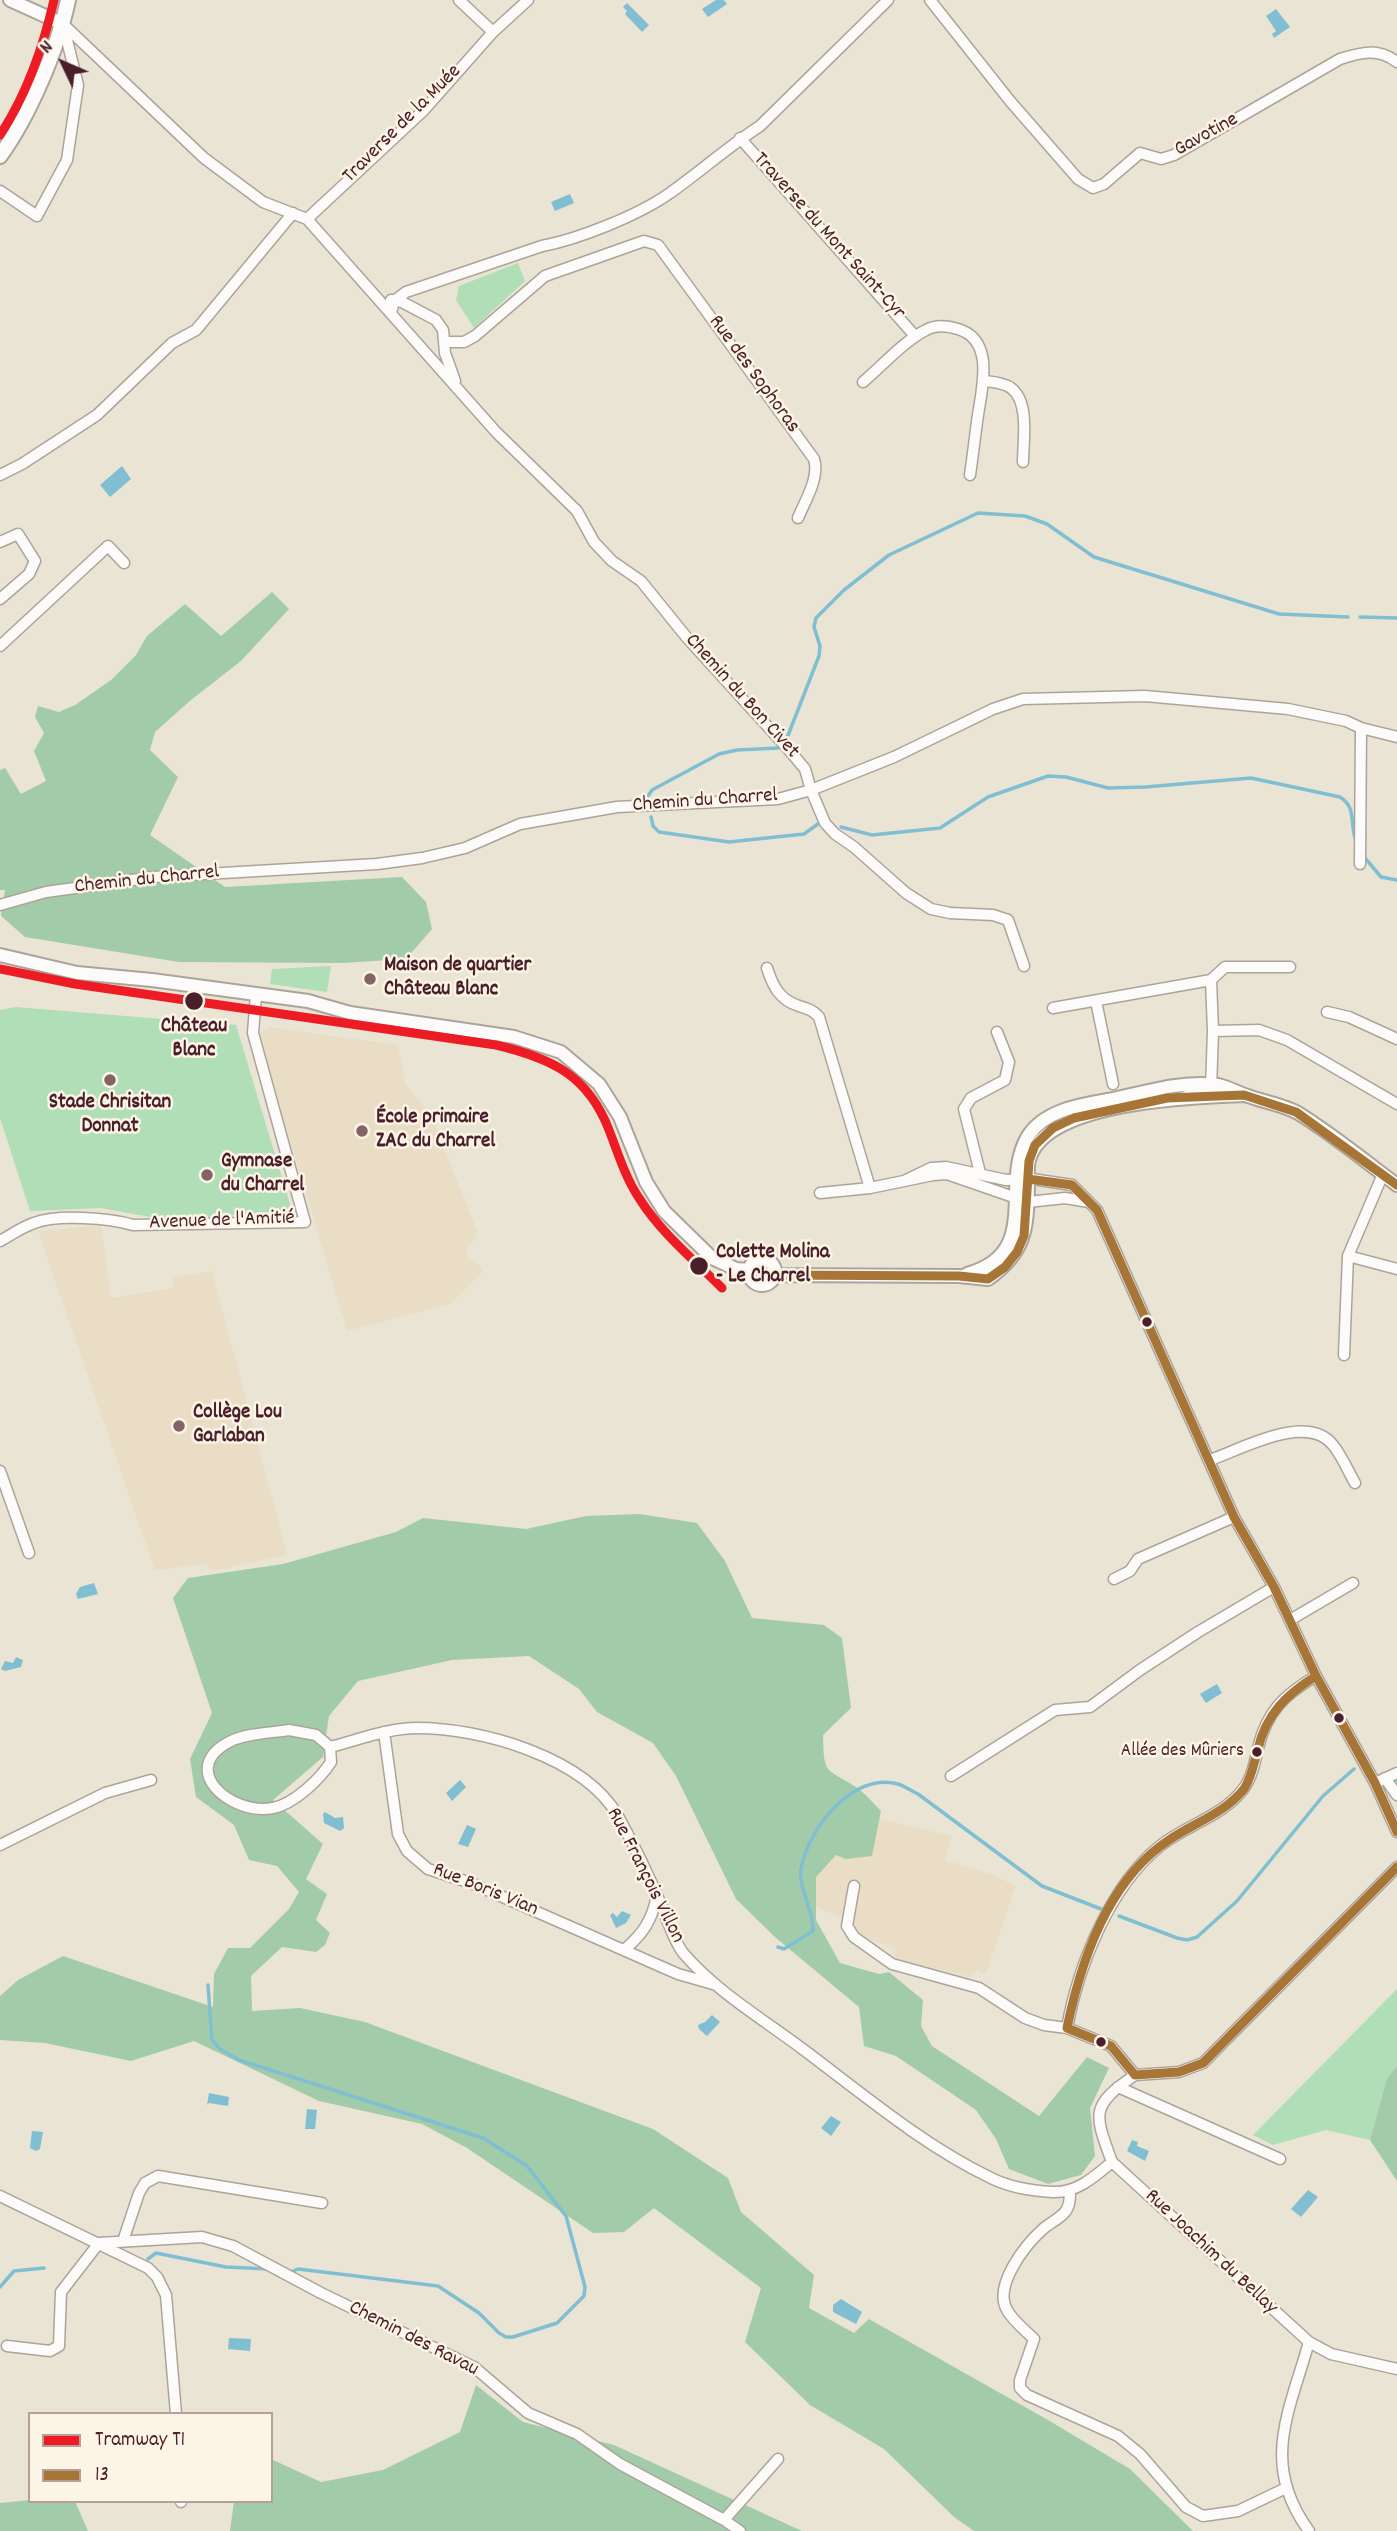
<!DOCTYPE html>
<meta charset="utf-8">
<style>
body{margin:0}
#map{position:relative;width:1397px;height:2531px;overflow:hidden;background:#eae4d4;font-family:Dekko,sans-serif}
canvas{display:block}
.legend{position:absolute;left:28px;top:2412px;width:245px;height:91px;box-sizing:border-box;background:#fcf5e5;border:2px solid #b59f9b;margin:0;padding:9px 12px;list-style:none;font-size:21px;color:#4a1f2b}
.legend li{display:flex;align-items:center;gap:14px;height:35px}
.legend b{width:35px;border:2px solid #b59f9b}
.north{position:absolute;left:28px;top:28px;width:70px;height:70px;-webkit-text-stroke:5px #fcf5e5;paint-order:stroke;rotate:314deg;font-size:19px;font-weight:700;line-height:28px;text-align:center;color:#4a1f2b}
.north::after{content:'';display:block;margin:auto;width:24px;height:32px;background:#4a1f2b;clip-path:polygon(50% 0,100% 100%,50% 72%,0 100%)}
</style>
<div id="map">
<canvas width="1397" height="2531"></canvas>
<ul class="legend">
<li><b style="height:9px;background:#ed1c24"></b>Tramway T1</li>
<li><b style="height:9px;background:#a77535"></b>13</li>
</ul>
<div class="north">N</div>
</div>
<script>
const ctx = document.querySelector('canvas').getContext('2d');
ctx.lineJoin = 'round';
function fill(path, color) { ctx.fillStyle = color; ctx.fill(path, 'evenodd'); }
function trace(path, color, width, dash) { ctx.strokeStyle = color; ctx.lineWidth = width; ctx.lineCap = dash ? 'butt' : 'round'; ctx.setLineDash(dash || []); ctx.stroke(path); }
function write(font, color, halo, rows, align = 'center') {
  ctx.font = font + ' Dekko,sans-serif'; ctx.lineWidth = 5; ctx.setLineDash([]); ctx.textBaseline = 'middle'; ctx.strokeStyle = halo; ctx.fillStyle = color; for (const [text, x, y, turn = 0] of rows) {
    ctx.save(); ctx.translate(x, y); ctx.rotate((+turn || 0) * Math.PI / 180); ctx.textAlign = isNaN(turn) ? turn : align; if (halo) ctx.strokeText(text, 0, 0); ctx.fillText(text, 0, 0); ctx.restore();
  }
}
const built = new Path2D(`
 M269 1027 398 1045 406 1085 431 1115 477 1231 474 1241 466 1245 467 1258 477 1262 482 1271 450 1304 347 1331 268 1065 260 1034Z
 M101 1225 111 1298 173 1288 172 1278 212 1271 287 1555 212 1571 208 1564 155 1570 38 1231Z
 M842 1810 952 1836 945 1860 993 1875 1016 1886 985 1975 978 1969 971 1977 894 1958 896 1950 890 1944 888 1946 864 1938 861 1946 847 1937 843 1927 844 1918 819 1909 806 1888Z`);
const green = new Path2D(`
 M518 263 525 281 474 328 456 300 459 286Z
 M331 966 327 992 270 984 272 969Z
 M15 1007 236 1025 292 1211 166 1220 101 1208 30 1211 0 1118V1010Z
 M1397 1989V2066L1387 2078 1370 2140 1326 2130 1273 2145 1253 2135Z`);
const forest = new Path2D(`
 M272 592 289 609 241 661 191 700 155 732 150 750 178 777 150 835 225 887 402 877 426 902 432 929 406 959 342 963 179 962 25 937 1 916 5 890H0V770L5 768 21 794 46 781 34 751 44 733 35 717 38 706 59 712 75 705 111 680 136 655 147 636 185 604 221 636Z
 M640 1514 697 1523 725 1561 752 1618 824 1625 842 1638 851 1708 823 1735C824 1776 825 1767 856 1787 865 1793 873 1803 881 1811L872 1856 846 1859 836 1855 816 1877V1920L840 1963 879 1974 889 1972 923 2000 921 2026 932 2046 1039 2116 1087 2057 1109 2068 1090 2108 1095 2156 1081 2175 1048 2184 1009 2169 996 2139 976 2110 896 2056 864 2046 859 2007 776 1938 736 1899 676 1776 653 1743 597 1712 579 1689 529 1656 452 1660 358 1681 329 1716 323 1757 273 1800 323 1844 306 1879 327 1894 316 1920 330 1933 325 1945 316 1952 282 1947 251 1976 252 2011 300 2008 365 2022 653 2129 728 2178 741 2212 814 2275 809 2308 854 2333 869 2319 1048 2420 1130 2469 1193 2531H974L954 2517 884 2449 810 2405 745 2342 761 2288 654 2208 624 2232 593 2233 467 2148 422 2124 319 2101 194 2041 131 2061 45 2043 0 2040V1996L18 1980 63 1956 213 2007 214 1974 228 1948H250L289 1909 299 1892 277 1866 249 1860 234 1825 196 1797 190 1759 212 1713 173 1598 188 1578 283 1564 396 1532 423 1518 526 1529 586 1516Z
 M1397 2066V2181L1370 2140 1387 2078Z
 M476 2385 523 2422 614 2445 802 2531H230L234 2501H271V2459L321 2482 383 2470 460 2432Z
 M30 2500 75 2501 88 2531H0V2503Z`);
const water = new Path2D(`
 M716 0H724L727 4 708 17 702 9Z
 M627 3 649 25 642 32 625 14 627 11 623 7Z
 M1276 9 1290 27 1274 38 1272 34 1276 31 1266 16Z
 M570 194 574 203 555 211 551 202Z
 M122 466 131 479 110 497 100 485Z
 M94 1583 98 1594 78 1599 76 1594 80 1587Z
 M16 1657 23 1660 21 1667 5 1671 1 1669 5 1661 13 1663Z
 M1217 1684 1222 1693 1206 1703 1200 1694Z
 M460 1780 466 1787 452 1801 446 1793Z
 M325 1812 335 1818 343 1817 344 1828 340 1831 324 1823 323 1814Z
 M467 1825 476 1829 468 1847 458 1844Z
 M622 1911 631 1915 626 1923 616 1928 610 1915 613 1913 617 1917Z
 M712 2015 720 2022 707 2036 699 2029 698 2025 705 2022Z
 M209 2093 229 2097 228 2106 209 2103 207 2105Z
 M307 2109 317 2110 315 2129H305Z
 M831 2116 841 2122 831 2136 821 2128Z
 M32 2131 43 2132 40 2149 36 2151 30 2148Z
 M1132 2140 1138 2142 1137 2146 1149 2151 1145 2161 1127 2151Z
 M1308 2190 1318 2197 1301 2217 1291 2209Z
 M841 2299 862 2312 856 2324 833 2312V2305Z
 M229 2338 251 2339 250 2351 228 2349Z`);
const stream = new Path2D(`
 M1360 617 1397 618
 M787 738 819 656 820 646 814 627 816 618 844 590 889 555 978 513 1025 516 1047 524 1094 557 1279 614 1348 617
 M648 796 652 790 719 754 737 750 778 748
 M651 817 653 826 659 832 729 842 804 834 818 824
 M841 827 872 835 940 828 988 797 1048 776 1066 777 1108 788 1145 787 1251 778 1340 797C1356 807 1350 821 1355 838
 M1365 858 1381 877 1397 880
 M1393 1780H1397
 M1119 1916 1177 1938 1187 1940 1197 1937 1237 1901 1323 1796 1354 1769
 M778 1947 784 1949 813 1931C814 1910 798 1889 801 1868 809 1828 852 1772 898 1784 905 1786 911 1791 918 1794L1042 1886 1101 1909
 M208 1985 212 2040 220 2049 239 2060 483 2138 527 2166 566 2216 585 2287 584 2296 557 2323 513 2337H506L499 2333 479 2313 438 2286 298 2269 291 2272
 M148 2259 156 2253 226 2267 269 2269
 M0 2287 14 2271 44 2268`);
const minor = new Path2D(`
 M459 0 493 32
 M930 0 1010 101 1078 179 1093 188 1104 184 1140 153 1161 159 1174 155 1340 59C1362 52 1378 48 1397 62
 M63 24 204 158 263 202 307 219 496 432 577 511 594 542 612 561 641 581 688 639 789 750 805 769 811 790 825 823 835 834 854 847 906 893 931 909 950 913 993 915 1008 920 1024 966
 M740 138 915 336
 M0 191 37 216 67 160 78 85 63 24
 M307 219 424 110 493 32 528 0
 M391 300 402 302 436 320 443 330 445 353 455 381
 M391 313 394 301 406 292 542 246C579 239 639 215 670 193 701 171 729 146 760 126L888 0
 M445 342H464L475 336 545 276 644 241 658 245 814 459C820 477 805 501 798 518
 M985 381C993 382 1005 383 1011 388 1030 402 1023 441 1023 462
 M863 382C883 365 903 342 926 330 935 325 948 326 958 329 995 340 982 388 978 415 975 435 973 455 970 475
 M0 475 22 464 97 415 172 343 196 330 293 213
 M0 542 18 534 35 561 29 574 0 599
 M0 646 108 546 124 563
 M1360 864 1361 728
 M0 905 46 892 154 877 377 864 422 858 465 848 520 824 617 807 778 799 811 790 894 757 993 709 1023 699 1145 696 1288 709 1346 721 1361 728 1397 737
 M767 968C773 987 780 1000 799 1006 808 1009 813 1010 819 1017L870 1188
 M1211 980 1225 967H1290
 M1096 1001 1113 1084
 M1053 1008 1211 980 1213 1031 1211 1089
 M1327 1012 1349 1017 1397 1039
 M1213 1031 1259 1030 1287 1040 1397 1104
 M1184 1098C1193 1090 1202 1091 1212 1085
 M980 1173 964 1109 971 1098 1005 1080 1009 1062 997 1032
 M1383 1174 1348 1256 1397 1269
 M906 1180 931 1168 946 1167 1006 1180 1032 1179 1072 1185 1097 1210 1234 1517 1274 1587 1316 1676 1375 1783 1397 1832
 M820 1193 870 1188 933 1175 947 1174 1028 1202 1065 1198 1089 1202
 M0 1241C11 1235 22 1227 34 1223 56 1214 110 1218 133 1225L305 1222 253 1033 256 995
 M1344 1355 1348 1256
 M1210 1460C1242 1449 1307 1412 1333 1445 1342 1456 1348 1471 1355 1483
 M0 1471 29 1553
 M1114 1579 1130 1571 1138 1559 1234 1517
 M1290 1620 1353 1583
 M289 1730 316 1735 330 1747 331 1762C320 1779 294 1804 273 1808 230 1816 176 1768 231 1741 248 1733 271 1733 289 1730Z
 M384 1732 398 1834 407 1851 428 1869 471 1883 678 1974 713 1984
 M330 1747C358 1740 388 1728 417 1728 481 1728 584 1757 618 1816 634 1845 649 1876 662 1907 668 1921 674 1942 684 1954 718 1993 763 2019 804 2050 864 2095 923 2145 991 2178 1009 2187 1033 2191 1053 2192 1077 2193 1094 2177 1112 2162
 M951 1776 1055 1710 1090 1707 1140 1670 1198 1632 1274 1587
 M1385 1778 1397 1795
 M1375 1783 1397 1773
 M0 1845 105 1793 151 1780
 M854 1886 847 1926 854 1937 892 1964 979 1988 1025 2018 1044 2025 1067 2028 1111 2046 1135 2075
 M625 1949C643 1934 652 1920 657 1896
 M1067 2028C1078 1966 1110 1886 1160 1846 1186 1825 1224 1816 1244 1788 1252 1777 1255 1762 1258 1748 1267 1711 1284 1695 1316 1676
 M1135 2075C1090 2106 1094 2113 1112 2162L1309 2342 1331 2354 1397 2369
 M1135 2075 1179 2072 1203 2063 1397 1867
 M1118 2087 1280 2159
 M1070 2191C1070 2198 1070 2206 1065 2212 1059 2219 1050 2223 1043 2229 1025 2245 993 2286 1007 2310 1013 2321 1025 2330 1034 2339L1020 2380V2388L1027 2395 1118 2436 1140 2454 1186 2507 1203 2516 1238 2511 1286 2488
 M0 2196 148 2268 157 2277 166 2295 176 2414
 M123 2241 139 2193 145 2183 158 2176 322 2203
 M7 2346 50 2351 59 2346 61 2292 99 2243 202 2237 233 2246 321 2293 474 2367 528 2413 577 2434 620 2464 724 2520 740 2531
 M181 2501V2502
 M724 2520 778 2459
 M1309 2531C1260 2464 1289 2413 1309 2342`);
const tertiary = new Path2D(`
 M10 0 63 24
 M0 955 77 973 152 980 308 1001 350 1013 514 1037 561 1052 599 1084 620 1117 646 1182 664 1211 712 1258 736 1269 749 1270
 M749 1272a13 13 0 1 1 26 0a13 13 0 1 1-26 0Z
 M967 1274C1043 1253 999 1184 1028 1136 1045 1110 1080 1105 1108 1100 1143 1093 1182 1080 1218 1085 1228 1087 1238 1093 1248 1096 1264 1102 1284 1105 1298 1113 1332 1134 1365 1161 1397 1185
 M775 1275 959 1276 988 1279C1026 1252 1027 1229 1028 1186 1028 1178 1027 1168 1029 1160 1045 1101 1193 1097 1244 1095`);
const secondary = new Path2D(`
 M0 156C29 116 58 48 68 0`);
const bus1 = new Path2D(`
 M1028 1179 1072 1185 1097 1210 1234 1517 1274 1587 1316 1676 1375 1783 1397 1832
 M775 1275 959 1276 988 1279 1005 1267 1017 1252 1024 1236 1029 1161 1035 1145 1053 1128 1074 1118 1167 1098 1244 1095 1296 1112 1397 1185
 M1067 2028C1081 1960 1108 1880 1169 1840 1194 1823 1225 1813 1244 1789 1252 1777 1254 1762 1258 1749 1266 1714 1287 1694 1316 1676
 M1067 2028 1111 2046 1135 2075
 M1135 2075 1179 2072 1203 2063 1397 1867`);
const tram1 = new Path2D(`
 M0 135C27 94 43 48 54 0
 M0 969 75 984 496 1045C551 1058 588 1075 609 1130 618 1153 625 1177 639 1198 661 1233 693 1259 722 1288`);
const markers = [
 [370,979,7,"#826466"],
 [194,1001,10,"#4a1f2b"],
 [110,1080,7,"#826466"],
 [362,1131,7,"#826466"],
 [207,1175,7,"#826466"],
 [699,1266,10,"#4a1f2b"],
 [1147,1322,6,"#4a1f2b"],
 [179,1426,7,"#826466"],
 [1339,1718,6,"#4a1f2b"],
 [1257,1752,6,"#4a1f2b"],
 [1101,2042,6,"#4a1f2b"]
];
const busNames = [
 ["Allée des Mûriers",1244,1752]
];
const streetNames = [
 ["Traverse de la Muée",403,125,-45],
 ["Gavotine",1207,136,-29],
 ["Traverse du Mont Saint-Cyr",828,237,48],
 ["Rue des Sophoras",753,375,54],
 ["Chemin du Bon Civet",741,697,48],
 ["Chemin du Charrel",705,802,-4],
 ["Chemin du Charrel",147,881,-6],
 ["Avenue de l'Amitié",222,1222,-2],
 ["Rue François Villon",644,1876,63],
 ["Rue Boris Vian",485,1891,22],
 ["Rue Joachim du Bellay",1210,2253,43],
 ["Chemin des Ravau",413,2340,27]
];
const poiNames = [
 ["Maison de quartier",384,967],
 ["Château Blanc",384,991],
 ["Stade Chrisitan",110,1104,"center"],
 ["Donnat",110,1128,"center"],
 ["École primaire",376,1119],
 ["ZAC du Charrel",376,1143],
 ["Gymnase",221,1163],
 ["du Charrel",221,1187],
 ["Collège Lou",193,1414],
 ["Garlaban",193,1438]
];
const stopNames = [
 ["Château",194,1028],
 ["Blanc",194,1052],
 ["Colette Molina",716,1254,"left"],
 ["- Le Charrel",716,1278,"left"]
];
fill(built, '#eaddc6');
fill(green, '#b0deb6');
fill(forest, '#a2cca9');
fill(water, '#80bed1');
trace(stream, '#80bed1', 3.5);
trace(minor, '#aca49c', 13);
trace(tertiary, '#aca49c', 16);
trace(secondary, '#aca49c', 18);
trace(minor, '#fcfbf9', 10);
trace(tertiary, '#fcfbf9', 12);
trace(secondary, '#fcfbf9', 14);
trace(bus1, '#a77535', 9);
trace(tram1, '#ed1c24', 9);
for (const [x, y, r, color] of markers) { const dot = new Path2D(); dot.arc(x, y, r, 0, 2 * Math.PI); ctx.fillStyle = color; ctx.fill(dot); trace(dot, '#fcf5e5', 2.5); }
write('19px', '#4a1f2b', '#fcf5e5', busNames, 'right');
write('21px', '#4a1f2b', '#fcf5e5', streetNames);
write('bold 21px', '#4a1f2b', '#fcf5e5', poiNames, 'left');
write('bold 21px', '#4a1f2b', '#fcf5e5', stopNames);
</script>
